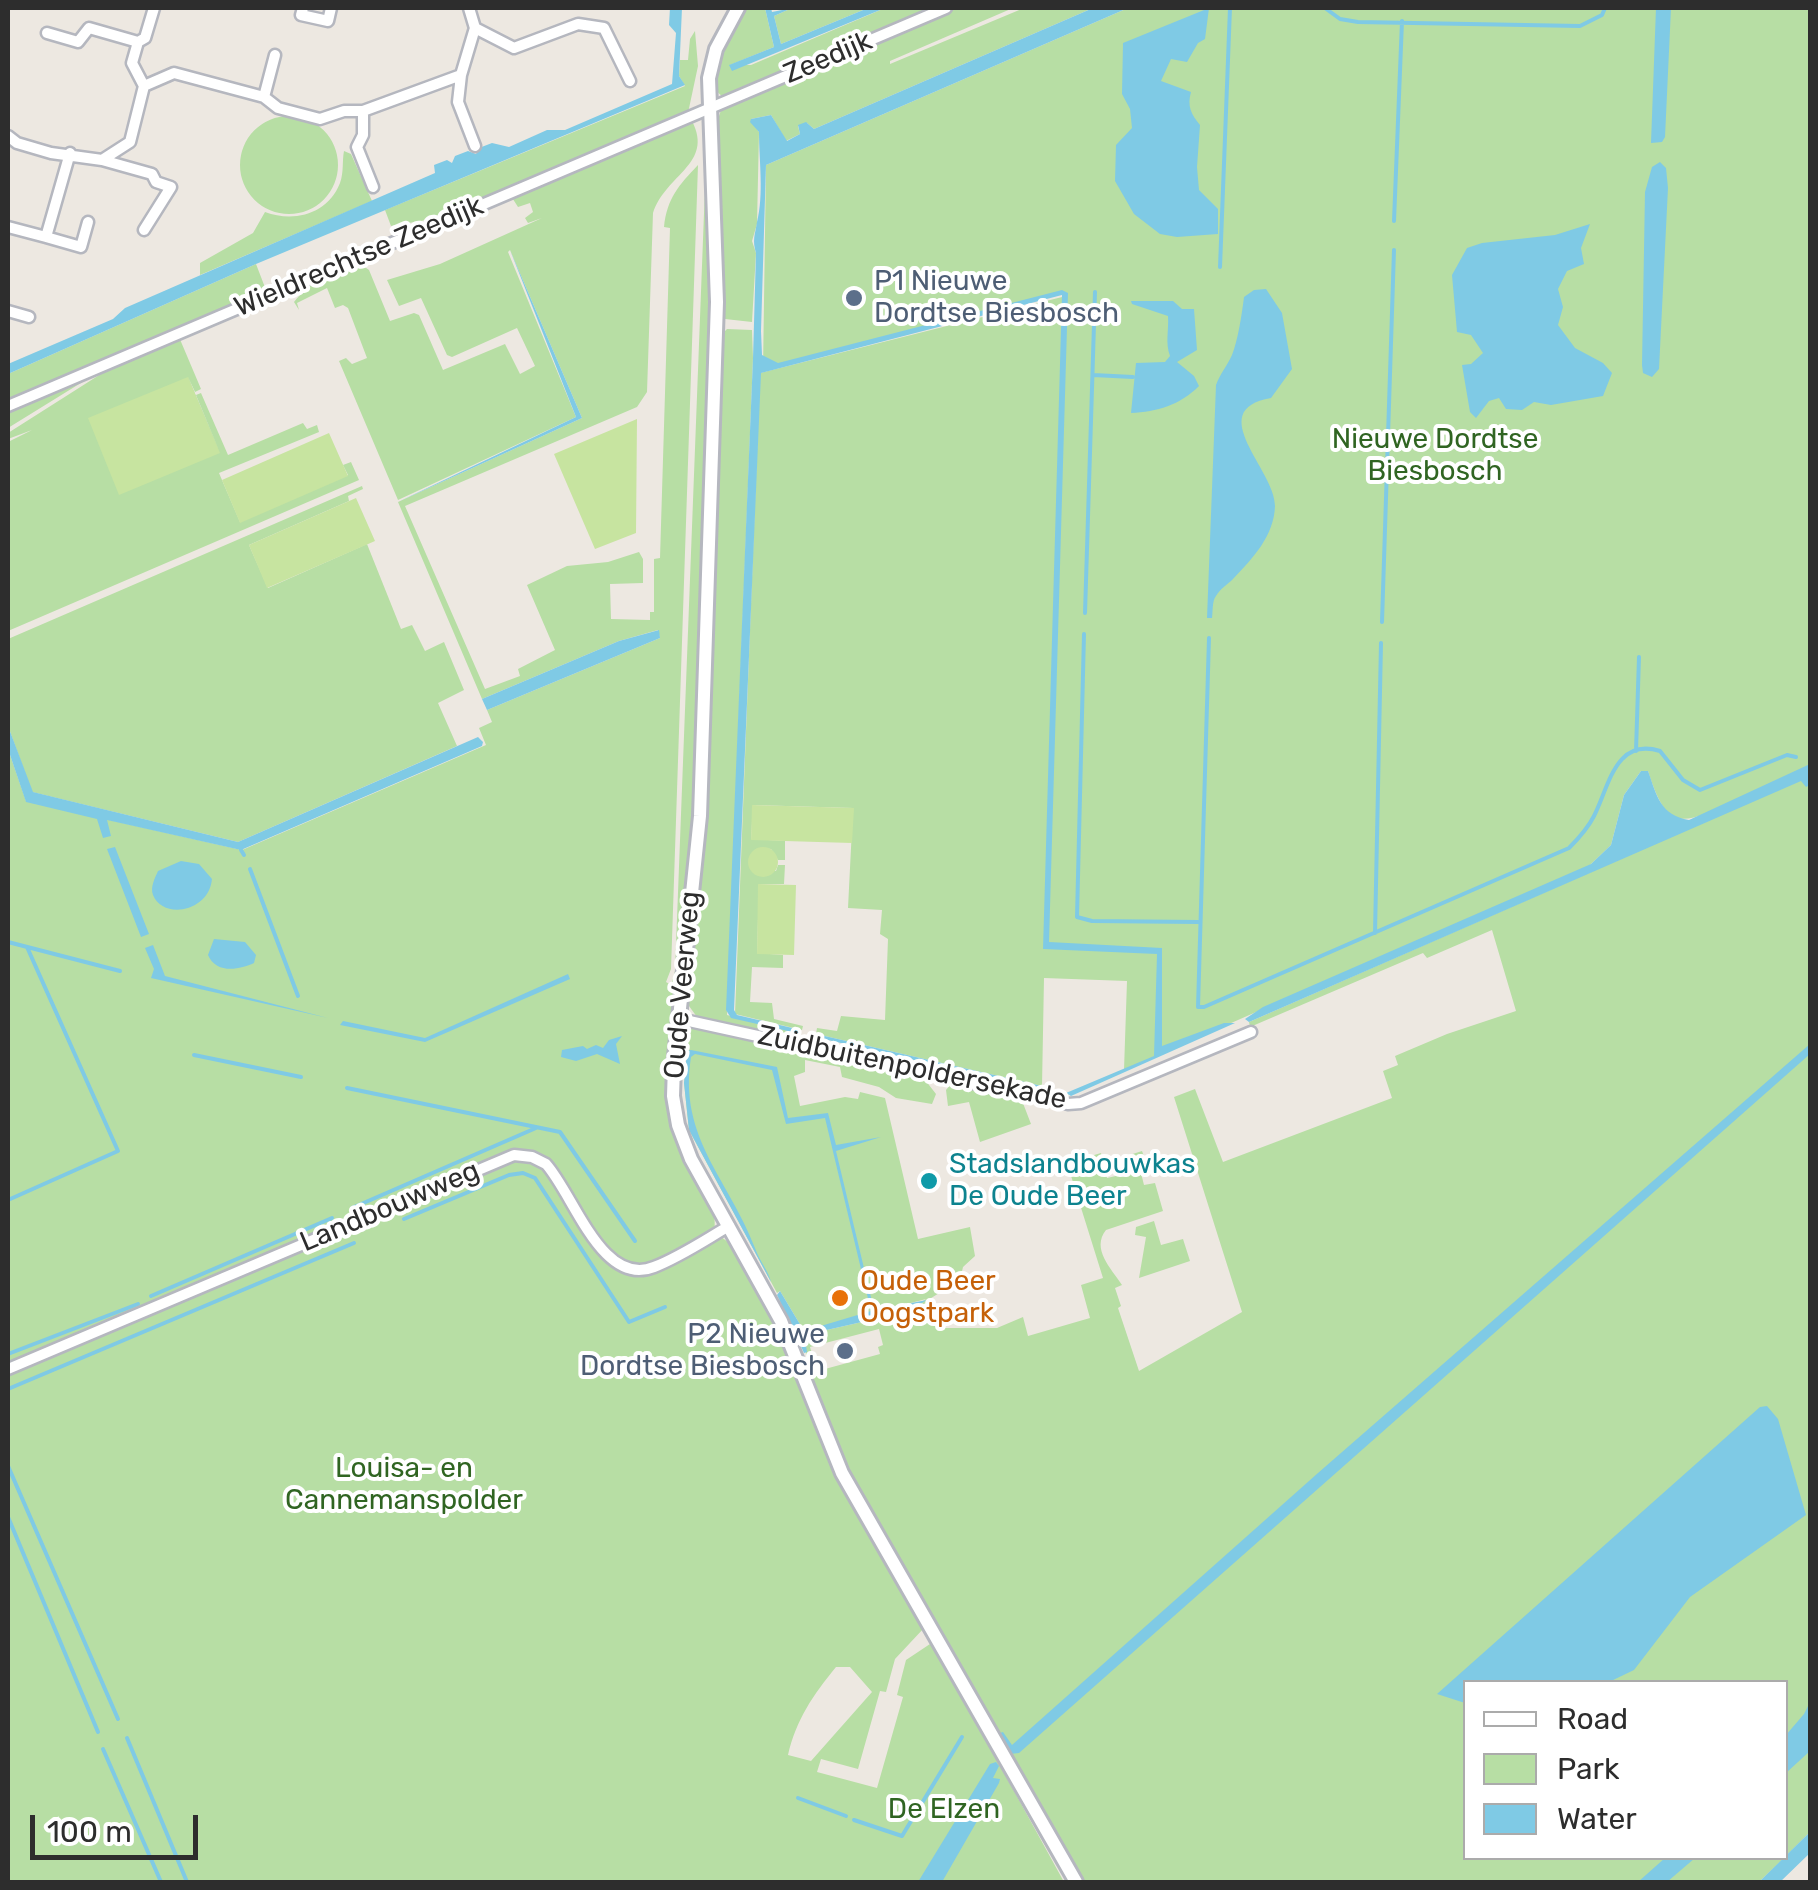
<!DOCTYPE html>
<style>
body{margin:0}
#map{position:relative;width:1818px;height:1890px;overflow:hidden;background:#ede8e1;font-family:Rubik,sans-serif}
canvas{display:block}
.frame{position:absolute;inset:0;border:10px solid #2d2d2d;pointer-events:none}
.legend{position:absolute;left:1463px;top:1680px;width:325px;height:180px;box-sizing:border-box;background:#fff;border:2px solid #ababab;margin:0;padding:12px 18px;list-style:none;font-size:30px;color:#2d2d2d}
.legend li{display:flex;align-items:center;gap:20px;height:50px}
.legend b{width:50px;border:2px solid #ababab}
.scale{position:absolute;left:30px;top:1815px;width:168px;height:45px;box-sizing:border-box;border:5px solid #2d2d2d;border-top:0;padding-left:12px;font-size:30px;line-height:35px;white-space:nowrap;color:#2d2d2d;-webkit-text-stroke:8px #fff;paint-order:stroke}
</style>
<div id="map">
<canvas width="1818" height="1890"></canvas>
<div class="frame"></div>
<ul class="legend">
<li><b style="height:12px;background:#fff"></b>Road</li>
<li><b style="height:28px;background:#b7dea4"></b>Park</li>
<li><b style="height:28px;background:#7fcae5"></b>Water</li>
</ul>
<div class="scale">100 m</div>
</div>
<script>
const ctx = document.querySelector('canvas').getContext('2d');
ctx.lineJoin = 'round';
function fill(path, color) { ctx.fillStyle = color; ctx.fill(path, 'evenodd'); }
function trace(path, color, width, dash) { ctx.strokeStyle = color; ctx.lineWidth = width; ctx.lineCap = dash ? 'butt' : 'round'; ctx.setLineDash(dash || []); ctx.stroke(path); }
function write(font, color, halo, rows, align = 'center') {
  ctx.font = font + ' Rubik,sans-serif'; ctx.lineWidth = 8; ctx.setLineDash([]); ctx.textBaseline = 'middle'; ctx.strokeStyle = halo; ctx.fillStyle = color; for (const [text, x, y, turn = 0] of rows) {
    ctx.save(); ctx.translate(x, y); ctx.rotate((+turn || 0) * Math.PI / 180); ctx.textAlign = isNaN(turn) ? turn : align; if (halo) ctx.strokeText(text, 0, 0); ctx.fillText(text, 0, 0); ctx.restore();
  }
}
const green = new Path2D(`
 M744 8H765L774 47 730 65H751L885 8H937L723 97 715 90C714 60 730 34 744 8Z
 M792 8H868L781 44 774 16Z
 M956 8H1013L890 61V64L1024 8H1093L814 129 807 123 798 126 800 134 786 141 771 115 751 119 759 132 757 224 752 241 756 253 752 322 725 319 722 316 716 125 721 110Z
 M1128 8H1810V1832L1786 1856V1682H1466V1858H1784L1759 1882H1085L846 1467 809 1372 804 1341 809 1334 906 1312 926 1299 804 1331 780 1291 777 1293 689 1130 684 1083 689 1051 778 1070 679 1049 680 1040 691 1028 922 1076 936 1094 932 1104 896 1098 879 1087 842 1077 840 1067 805 1060V1072L794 1076 800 1106 845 1097 858 1099 860 1092 885 1098 918 1239 970 1227 975 1256 963 1267 960 1280 928 1300 934 1321 940 1328H997L1023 1317 1028 1336 1090 1318 1081 1285 1103 1278 1067 1163 1101 1153 1107 1178 1120 1175 1117 1159 1142 1151 1149 1169 1141 1173 1144 1185 1155 1183 1163 1211 1106 1230C1091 1249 1111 1268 1122 1285L1115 1288 1121 1306 1118 1308 1139 1371 1242 1312 1174 1097 1195 1089 1223 1162 1392 1098 1383 1071 1398 1065 1395 1056 1447 1034 1516 1011 1492 930 1427 958 1423 953 1250 1027 1249 1022 1798 781C1778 788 1757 793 1737 801 1683 822 1669 837 1648 771H1641L1624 795 1611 845 1589 866 1124 1070 1127 981 1044 978 1042 1086 816 1034 817 1028 837 1031 841 1016 885 1020 888 939 880 934 882 910 848 908 853 808 753 805 751 839 785 841V860H778L771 849 759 848 749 862 776 871 778 865H785L784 884H759L757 953 783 955V968L752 967 750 1002 772 1003 774 1019 803 1026 802 1030 735 1014 760 373 1066 296 1062 292 763 369 766 165ZM879 1329 883 1345 878 1347 880 1354 825 1369 822 1362 816 1367 810 1347Z
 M695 31 698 66 688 113 438 218 391 226 385 210 685 86 679 76 680 60H688L690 39Z
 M240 165a49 49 0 1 1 98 0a49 49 0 1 1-98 0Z
 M692 121C714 164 666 174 653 213L647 392 637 407 405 506 485 689 520 676 518 669 555 650 527 585 567 566 608 562 639 552 643 559V583L610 584 611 619 650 620V612H654V559L660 558 670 228 664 227C667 198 679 185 698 165L671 969 666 982 671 985 675 971 706 161 711 340 694 820 666 1084 673 1134 711 1204C721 1231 704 1226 734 1246L781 1332 839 1478 924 1628 895 1659 886 1692 880 1691 858 1769 821 1759 817 1772 877 1788 903 1697 897 1695 906 1660 930 1644 935 1647 1064 1882H8V749L26 801 242 850 486 745 479 728 492 722 487 710 660 638 658 630 619 641 482 699 398 502 582 418 510 250 508 252 576 417 398 500 339 361 346 358 352 364 367 358 348 308 343 305 335 308 327 288 297 303 299 310 294 302C309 283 334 266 359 263L369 270 390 321 414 313 419 315 443 370 505 344 520 374 535 366 517 328 452 357 447 355 421 298 399 306 387 280 440 264 542 218 528 223 525 218 533 212 530 203 518 207 511 196ZM836 1667H850L872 1692 811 1761 788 1755C796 1720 813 1695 836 1667Z
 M344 151 351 154 372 201 200 275V263L253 233 265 212C294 223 328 214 340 183 344 172 342 161 344 151Z
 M256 264 266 290 8 403V374Z
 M727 329 752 330 753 358 727 1015 801 1034 792 1040 697 1017 689 1006 686 986 703 832 710 725 722 334Z
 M179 337 201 389 195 392 188 377 220 453 196 395 201 393 228 455 303 423 307 429 317 425 319 432 219 473 240 522 348 475 343 465 351 462 359 480 8 631V442L32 430 8 439V433L115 365Z
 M97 373 8 428V409Z
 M362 486 363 489 348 496 349 501 249 545 268 588 367 544 401 629 412 625 425 651 444 642 464 690 438 703 457 746 238 842 32 792 8 726V639Z
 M952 1083 1021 1098 1031 1124 980 1142 969 1102 948 1106 946 1090Z
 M1154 1221 1161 1245 1183 1239 1190 1261 1139 1278 1146 1237 1135 1235 1136 1227Z`);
const pitch = new Path2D(`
 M188 377 220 453 119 495 88 418Z
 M637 419 636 533 595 549 554 454Z
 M329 433 348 476 240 523 222 480Z
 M356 498 375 541 267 588 249 545Z
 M752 805 854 808 852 843 751 840Z
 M748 862a15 15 0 1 1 30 0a15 15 0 1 1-30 0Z
 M758 884 796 885 794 955 757 954Z`);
const water = new Path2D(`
 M670 8H682L679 76 685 85 256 264 8 374V364L113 319 125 308 435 173 434 165 447 160 452 163 455 156 468 151 476 154 479 148 492 143 509 147 547 130H565L672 84 676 33 669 25Z
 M765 8H771L772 12 792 8 774 16 781 44 868 8H885L732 71 729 65 774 47Z
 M1093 8H1128L766 165 761 331 762 355 778 363 1062 290 1068 293 1049 942 1162 948V1046L1224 1023H1235L1071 1096 1066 1093 1154 1056 1157 954 1043 949 1062 295 761 373 734 1010 737 1015 801 1030V1034L731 1018 726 1010 753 358 756 253C752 240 755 235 757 222 764 195 759 160 759 132L750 122 751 119 771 115 787 141 800 134 798 125 806 122 814 129Z
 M1209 8 1205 39 1198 43 1187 62 1171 59 1161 81 1191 92C1187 106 1191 114 1200 125L1197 167 1199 190 1218 209V234L1177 237 1160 234 1134 214 1115 181 1116 145 1132 128 1130 109 1122 94 1123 43Z
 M1656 8H1671L1665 137 1662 142 1651 143Z
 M1660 162 1666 168 1668 188 1659 369 1652 377 1643 373 1642 365 1645 192 1652 167Z
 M1590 224 1581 248 1584 264 1567 271 1558 289 1563 307 1558 325 1575 348 1603 363 1612 373 1603 396 1551 405 1534 402 1522 410 1506 409 1499 398 1489 401 1476 418 1470 412 1462 365 1471 364 1483 353 1471 335 1457 332 1452 275 1467 248 1482 243 1555 235Z
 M510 250 582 418 398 502 576 417Z
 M1266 289 1282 313 1292 369 1271 398C1202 410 1276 471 1275 506 1274 536 1253 558 1233 579 1228 584 1220 589 1216 596 1212 601 1213 611 1212 618H1207L1216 385C1220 374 1227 366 1232 355 1238 340 1242 313 1244 297L1254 290Z
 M1131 301H1173L1182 309H1194L1197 350 1177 362 1194 376 1199 386C1180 405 1157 412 1131 413L1136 363 1165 362 1170 356C1165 342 1169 331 1168 316L1132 304Z
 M659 630 660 638 487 710 482 699 619 641Z
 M8 726 33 792 238 842 478 737 483 742 482 746 241 850 107 820 111 836 103 838 97 819 26 802 8 749Z
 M1810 764V785L1806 787 1801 781 1249 1022 1245 1019 1263 1007 1591 864 1611 845 1624 795 1641 771H1648C1657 796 1660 815 1689 820Z
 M115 847 149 934 141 937 107 849Z
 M181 861 199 864 212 879C209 912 163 920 153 895 150 887 155 878 158 871Z
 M214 939 245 942 256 955 254 963C239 970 216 974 208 955Z
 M153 945 165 976 328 1018 151 978 154 969 145 948Z
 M568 974 570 979 425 1042 340 1025 343 1021 425 1038Z
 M816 1034 1042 1086 1056 1093 815 1037Z
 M622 1036 616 1044 620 1064 597 1054 576 1061 561 1057 562 1050 583 1046 587 1049 596 1045 603 1048 609 1040Z
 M1810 1044V1054L1019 1753 1010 1754 1000 1733 1003 1732 1012 1745 1318 1473Z
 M691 1050 777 1067 788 1118 828 1113 836 1145 881 1137 836 1151 874 1310 927 1300 906 1312 809 1334 805 1339 807 1352 804 1353 777 1295 780 1291 804 1331 871 1311 825 1118 786 1124 772 1070 695 1054 691 1057C678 1138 729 1179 755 1248 759 1260 769 1272 771 1282L689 1130 684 1083 687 1051Z
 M1767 1406 1778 1419 1806 1515 1690 1597 1634 1670 1609 1682H1466L1465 1703 1437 1694 1760 1407Z
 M1810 1702V1751L1786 1773V1735L1804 1714Z
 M996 1762 999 1766 993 1778 1000 1779 999 1783 942 1882H918L990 1764Z
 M1810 1832V1853L1780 1882H1759Z
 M1665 1858H1695L1667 1882H1638Z`);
const stream = new Path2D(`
 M1325 8 1340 19 1358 22 1580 26 1602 15 1605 8
 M1394 221 1402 21
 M1220 267 1230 8
 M1093 375 1133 377
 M1085 613 1095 292
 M1382 622 1394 250
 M1084 634 1077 917 1092 921 1198 922
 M1209 638 1198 1007H1204L1569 848C1578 839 1588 828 1594 816 1609 787 1615 737 1660 751L1683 780 1700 790 1787 755 1796 757
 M1636 751 1639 657
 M241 850 244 855
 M250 869 298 996
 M1375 933 1381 643
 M8 942 120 971
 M194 1055 301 1077
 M347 1088 560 1132 635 1241
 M8 1200 118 1151 27 947
 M352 1208 536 1128
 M404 1219 509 1175 523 1173 535 1178 629 1322 665 1307
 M151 1296 332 1218
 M8 1354 138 1304
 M8 1389 354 1243
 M8 1466 118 1719
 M8 1517 98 1732
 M127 1738 187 1882
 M103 1749 161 1882
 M798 1798 846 1816
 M854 1820 902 1836 962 1737`);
const minor = new Path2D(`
 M303 8 301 15 328 21 331 8
 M469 8 475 28 514 48 578 24 604 28 630 81
 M47 33 78 42 89 28 138 42
 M144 86 174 73 264 97 278 108 320 119 344 111H363L461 75
 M264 97 275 55
 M363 111V135L357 147 373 187
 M8 136 17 143 51 153 102 160 130 142 144 86 132 63 138 42 145 38 154 8
 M475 146 458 102 461 75 475 28
 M102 160 152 174 156 182 171 187 144 230
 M8 227 46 237 70 153
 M46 237 81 247 88 222
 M8 311 29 317
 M8 406 946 8
 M680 1019 1068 1104 1081 1103 1251 1032
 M8 1369 514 1155 532 1157 546 1164C574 1195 602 1288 654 1267 680 1257 705 1240 729 1226`);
const tertiary = new Path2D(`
 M738 8 716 49 709 78 717 302 700 816 674 1066 673 1096 678 1125 691 1159 781 1321 842 1473 1076 1882`);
const markers = [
 [854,298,10,"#5c6f8a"],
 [929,1181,10,"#0f9aa8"],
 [840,1298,10,"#e8710a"],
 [845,1351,10,"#5c6f8a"]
];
const streetNames = [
 ["Zeedijk",828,58,-23],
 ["Wieldrechtse Zeedijk",359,257,-23],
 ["Oude Veerweg",683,985,-85],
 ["Zuidbuitenpoldersekade",912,1068,12],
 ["Landbouwweg",390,1207,-23]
];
const serviceNames = [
 ["P1 Nieuwe",874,282],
 ["Dordtse Biesbosch",874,314],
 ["P2 Nieuwe",825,1335,"right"],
 ["Dordtse Biesbosch",825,1367,"right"]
];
const parkNames = [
 ["Nieuwe Dordtse",1435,440],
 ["Biesbosch",1435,472],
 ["Louisa- en",404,1469],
 ["Cannemanspolder",404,1501],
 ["De Elzen",944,1810]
];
const cultureNames = [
 ["Stadslandbouwkas",949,1165],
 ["De Oude Beer",949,1197]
];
const foodNames = [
 ["Oude Beer",860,1282],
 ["Oogstpark",860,1314]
];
fill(green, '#b7dea4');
fill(pitch, '#c7e4a0');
fill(water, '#7fcae5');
trace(stream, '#7fcae5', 4);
trace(minor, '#b5b7bf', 15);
trace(tertiary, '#b5b7bf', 18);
trace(minor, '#fff', 10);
trace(tertiary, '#fff', 12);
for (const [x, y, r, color] of markers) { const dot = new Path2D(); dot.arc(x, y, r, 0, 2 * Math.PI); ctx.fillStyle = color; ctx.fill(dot); trace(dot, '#fff', 4); }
write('28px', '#2d2d2d', '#fff', streetNames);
write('28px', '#4e5e75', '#fff', serviceNames, 'left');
write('28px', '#306522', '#fff', parkNames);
write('28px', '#0d838f', '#fff', cultureNames, 'left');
write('28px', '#c56008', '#fff', foodNames, 'left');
</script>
